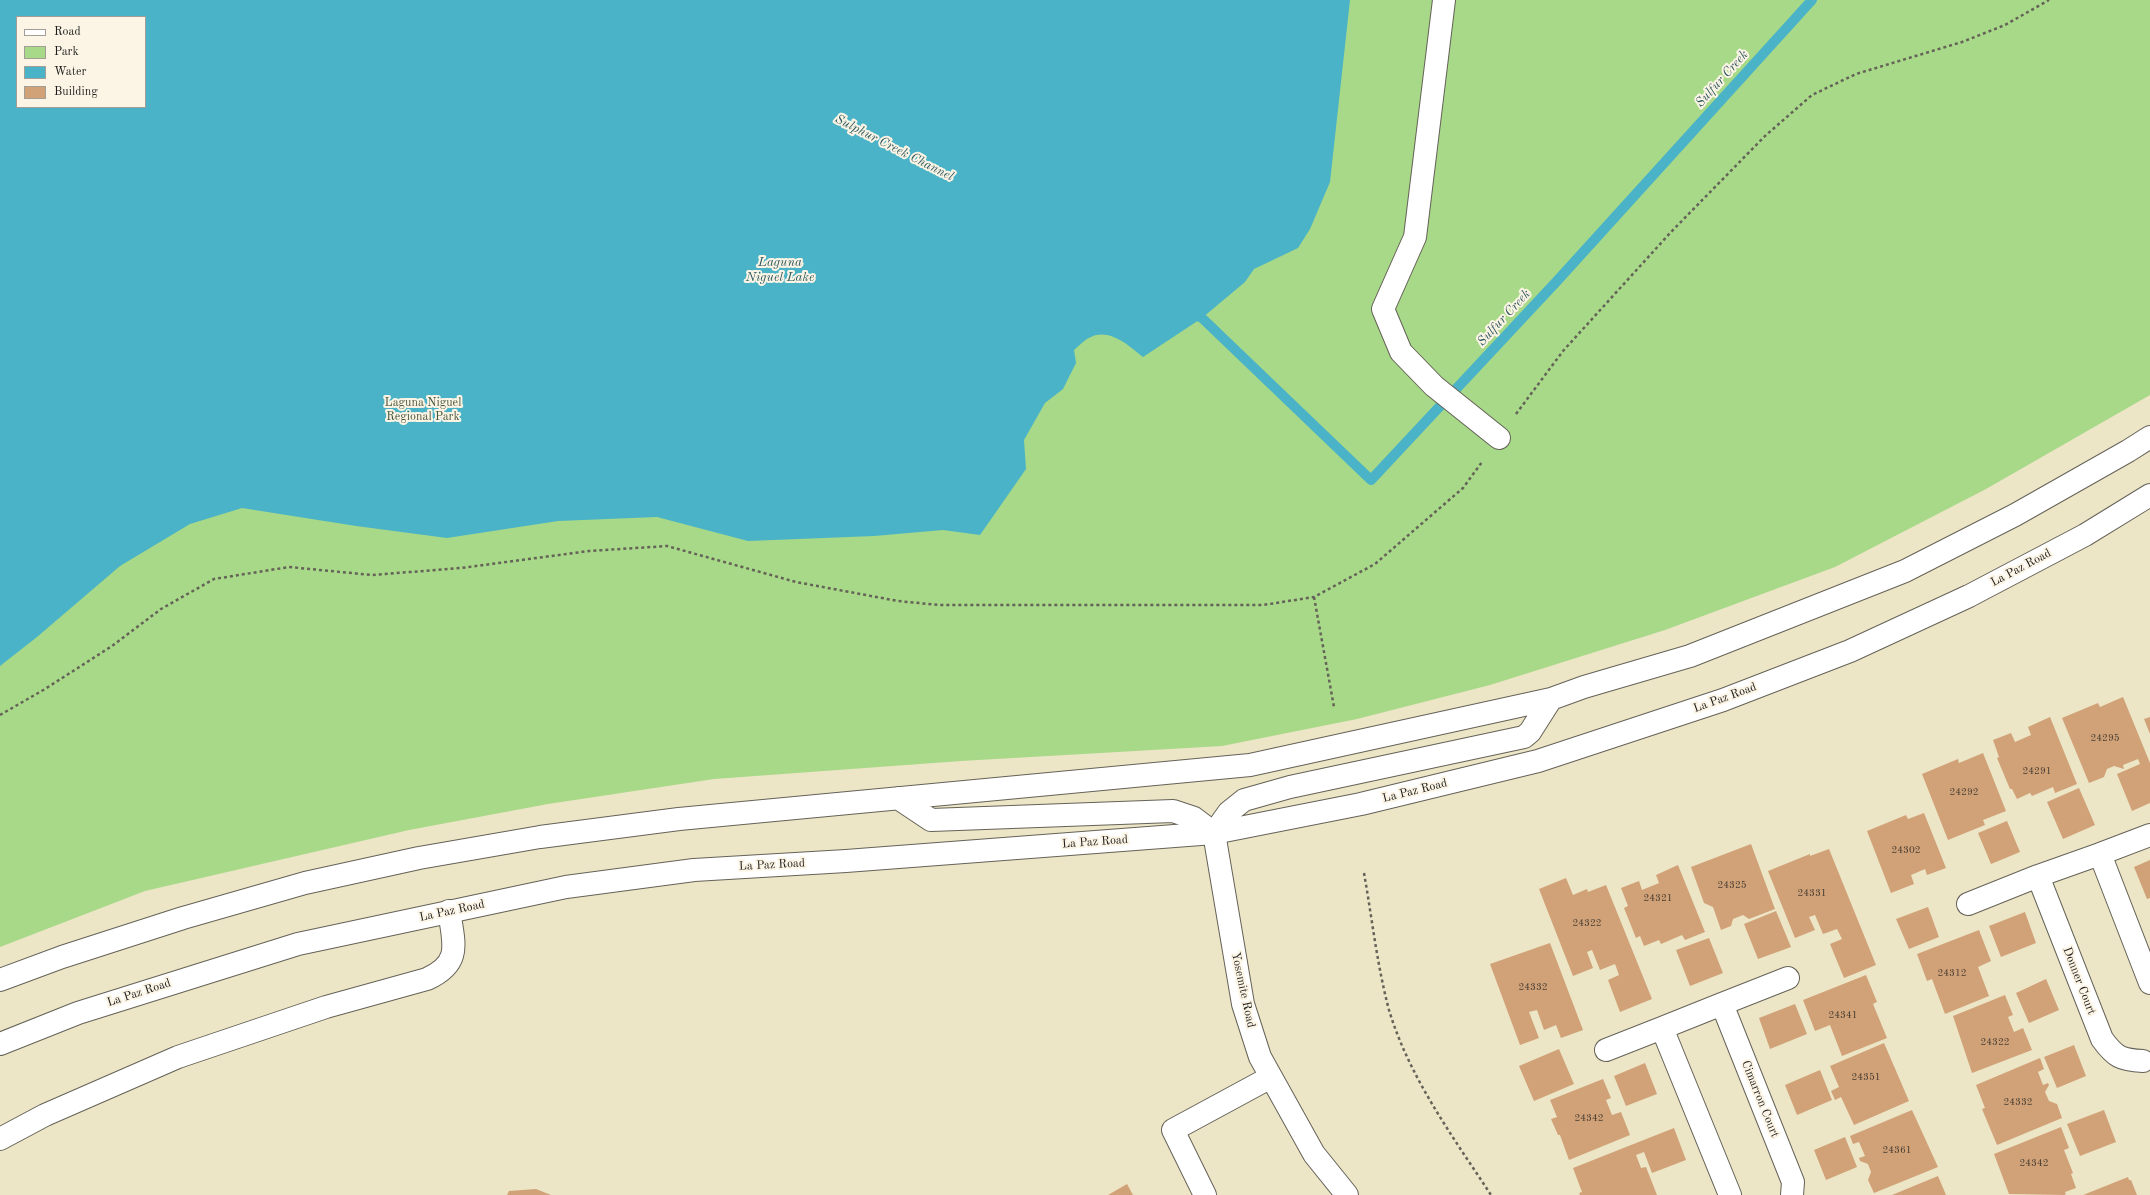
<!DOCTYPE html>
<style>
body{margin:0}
#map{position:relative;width:2150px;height:1195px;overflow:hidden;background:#ece5c6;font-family:"Old Standard TT",serif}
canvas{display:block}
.legend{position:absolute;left:16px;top:16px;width:130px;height:92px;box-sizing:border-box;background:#fcf5e5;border:1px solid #a29e95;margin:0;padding:5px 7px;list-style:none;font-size:12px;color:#1c1c1c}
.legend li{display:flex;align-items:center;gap:8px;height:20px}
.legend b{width:20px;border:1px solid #a29e95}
</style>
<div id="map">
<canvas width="2150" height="1195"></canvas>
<ul class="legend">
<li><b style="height:5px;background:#fff"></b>Road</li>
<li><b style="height:11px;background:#a7d988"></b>Park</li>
<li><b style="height:11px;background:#4ab3c8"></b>Water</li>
<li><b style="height:11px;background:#d1a278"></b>Building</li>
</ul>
</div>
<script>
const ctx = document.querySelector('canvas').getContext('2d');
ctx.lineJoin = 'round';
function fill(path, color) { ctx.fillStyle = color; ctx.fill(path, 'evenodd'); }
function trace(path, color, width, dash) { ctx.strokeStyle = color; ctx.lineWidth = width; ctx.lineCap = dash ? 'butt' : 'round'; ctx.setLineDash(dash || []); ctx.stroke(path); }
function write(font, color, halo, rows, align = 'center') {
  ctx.font = font + ' "Old Standard TT",serif'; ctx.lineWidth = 4; ctx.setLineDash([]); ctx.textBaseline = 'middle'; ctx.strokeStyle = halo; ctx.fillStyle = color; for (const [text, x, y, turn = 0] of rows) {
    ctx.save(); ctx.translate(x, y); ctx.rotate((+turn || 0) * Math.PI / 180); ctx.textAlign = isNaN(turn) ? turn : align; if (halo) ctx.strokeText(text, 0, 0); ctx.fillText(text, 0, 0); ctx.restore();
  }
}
const green = new Path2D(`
 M0 0H2150V395L1986 489 1835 567 1665 630 1490 685 1357 719 1222 746 961 761 714 779 548 804 409 830 145 891 0 947ZM17 17H145V107H17Z`);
const water = new Path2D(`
 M0 0H1350L1330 182 1310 229 1298 248 1254 269 1245 282 1202 318 1143 357C1129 346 1110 328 1091 337 1085 339 1079 346 1074 350L1076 363 1063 389 1045 403 1024 440 1026 469 980 535 943 530 874 536 748 541 657 517 558 521 447 538 356 526 242 508 190 524 120 566 37 637 0 666ZM17 17H145V107H17Z`);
const stream = new Path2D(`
 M1190 313 1202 318 1371 480 1557 281 1812 0`);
const building = new Path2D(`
 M2123 697 2150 763V803L2132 811 2117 774 2140 764 2138 759 2123 765 2124 769 2114 766 2107 769 2104 777 2089 783 2062 718 2098 703 2100 707Z
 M2050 717 2077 784 2055 793 2053 787 2032 796 2030 793 2017 799 2012 789H2010L1997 758 1999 757 1993 740 2011 733 2015 742 2031 735 2028 727Z
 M2150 717V734L2144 719Z
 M1983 753 2006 811 1983 820 1985 825 1948 840 1922 774 1958 759 1959 763Z
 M2079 788 2095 825 2063 839 2047 802Z
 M1924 813 1946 868 1927 875 1925 869 1911 875 1914 884 1891 893 1867 831 1906 815 1908 819Z
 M2007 821 2020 852 1991 864 1978 833Z
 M1751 844 1775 909 1749 919 1743 915 1733 919 1731 926 1721 930 1713 907 1704 903 1691 867Z
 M1829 849 1876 965 1844 978 1830 944 1842 939 1837 929 1823 934 1815 915 1809 917 1815 930 1795 938 1768 871 1810 854V856Z
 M2150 860V898L2147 899 2134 867Z
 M1678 865 1705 932 1685 940 1682 935 1661 944 1659 940 1644 946 1640 936 1636 938 1624 908 1628 906 1621 888 1639 881 1642 890 1659 883 1656 875Z
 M1566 878 1573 895 1587 889 1588 892 1606 885 1652 999 1620 1012 1608 980 1619 975 1615 964 1600 970 1592 950 1587 952 1593 968 1573 976 1539 889Z
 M1928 907 1939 937 1909 949 1896 919Z
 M1776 911 1791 947 1758 959 1744 924Z
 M2025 912 2036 943 2001 957 1989 926Z
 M1979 930 1991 961 1978 967 1989 996 1945 1014 1932 979 1927 981 1917 954Z
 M1709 938 1723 973 1690 986 1676 950Z
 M1550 943 1583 1030 1561 1038 1556 1025 1544 1030 1537 1010 1529 1012 1539 1038 1520 1045 1490 964Z
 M1866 975 1877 1002 1873 1004 1887 1038 1842 1056 1830 1025 1815 1031 1803 1000Z
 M2046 979 2059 1010 2029 1023 2016 993Z
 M2005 995 2013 1015 2008 1017 2014 1032 2023 1028 2032 1050 1972 1073 1953 1016Z
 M1795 1004 1807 1034 1770 1049 1759 1018Z
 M1884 1043 1909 1101 1854 1125 1841 1097 1835 1100 1831 1091 1839 1087 1830 1066Z
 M2074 1045 2086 1076 2057 1088 2044 1057Z
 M1559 1049 1574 1084 1534 1101 1519 1066Z
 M2040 1058 2044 1069 2038 1072 2043 1085 2048 1083 2049 1085 2045 1092 2049 1101 2057 1104 2062 1118 1997 1145 1982 1109 1985 1108 1976 1085Z
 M1645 1063 1657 1094 1626 1106 1614 1076Z
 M1820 1070 1832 1100 1797 1115 1785 1085Z
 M1603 1079 1611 1098 1606 1100 1612 1115 1621 1112 1630 1135 1569 1160 1560 1135H1558L1551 1119 1557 1117 1550 1100Z
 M1912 1110 1938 1167 1874 1193 1868 1180 1871 1172 1868 1164 1860 1161 1859 1158 1865 1156 1859 1142 1853 1144 1850 1136Z
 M2104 1110 2116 1142 2080 1156 2067 1124Z
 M2061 1127 2069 1148 2064 1150 2073 1173 2071 1174 2076 1188 2065 1192 2066 1194 2064 1195 2009 1194 1994 1154Z
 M1674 1128 1686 1160 1652 1173 1644 1152 1636 1155 1641 1168 1646 1167 1657 1195H1580L1579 1193 1582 1192 1573 1168Z
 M1845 1137 1857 1167 1826 1180 1814 1150Z
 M1938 1176 1946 1195H1892Z
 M2128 1177 2129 1180H2131L2137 1195H2083Z
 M1127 1184 1133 1195H1108Z
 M536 1189 551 1195H507L509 1191Z`);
const path = new Path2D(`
 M1516 414 1563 351 1671 232 1765 136 1812 95 1856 74 1962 42 2005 25 2049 0
 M1314 597 1334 707
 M0 715 45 689 112 646 161 609 214 579 289 567 372 575 461 568 589 551 667 546 796 582 898 601 939 605H1263L1314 597 1375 564 1463 488 1482 462
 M1364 873C1372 918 1377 965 1389 1010 1409 1077 1453 1137 1491 1195`);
const minor = new Path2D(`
 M1444 0 1415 237 1383 309 1401 352 1434 386 1499 438
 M1214 833 1243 1004 1260 1057 1314 1154 1347 1195
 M2100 854 2150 835
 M1968 904 2038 876
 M1722 1004 1788 978
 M1606 1050 1662 1028
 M2143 1061C2121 1060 2115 1057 2102 1039L2038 876 2100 854 2150 983
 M0 1139 45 1115 178 1057 326 1007 427 979C462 963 454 944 449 911
 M1205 1195 1173 1130 1271 1077
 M1730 1195 1662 1028 1722 1004 1793 1182 1792 1195`);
const major = new Path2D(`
 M898 798 931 820 1173 811 1194 818 1214 833
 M1214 833 1229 812 1244 800 1290 787 1524 737 1530 732 1551 699
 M0 980 62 957 183 918 305 883 419 858 540 837 679 819 1250 765 1551 699 1584 687 1690 656 1905 571 2015 515 2128 451 2150 437
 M0 1044 78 1013 298 944 566 887 694 870 846 861 1214 833 1361 804 1538 761 1723 700 1850 651 1969 596 2085 535 2150 495`);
const numberNames = [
 ["24295",2105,738],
 ["24291",2037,771],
 ["24292",1964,792],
 ["24302",1906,850],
 ["24325",1732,885],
 ["24331",1812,893],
 ["24321",1658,898],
 ["24322",1587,923],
 ["24312",1952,973],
 ["24332",1533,987],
 ["24341",1843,1015],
 ["24322",1995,1042],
 ["24351",1866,1077],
 ["24332",2018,1102],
 ["24342",1589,1118],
 ["24361",1897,1150],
 ["24342",2034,1163]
];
const parkNames = [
 ["Laguna Niguel",423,403],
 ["Regional Park",423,417]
];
const streetNames = [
 ["La Paz Road",2021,568,-28],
 ["La Paz Road",1725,698,-20],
 ["La Paz Road",1415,791,-14],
 ["La Paz Road",1095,842,-4],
 ["La Paz Road",772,865,-3],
 ["La Paz Road",452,911,-12],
 ["Donner Court",2079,981,69],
 ["Yosemite Road",1243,990,78],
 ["La Paz Road",139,993,-18],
 ["Cimarron Court",1760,1099,68]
];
const waterNames = [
 ["Sulfur Creek",1722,79,-48],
 ["Sulphur Creek Channel",894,148,27],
 ["Laguna",780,263],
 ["Niguel Lake",780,278],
 ["Sulfur Creek",1504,318,-47]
];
fill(green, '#a7d988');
fill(water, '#4ab3c8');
trace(stream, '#4ab3c8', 10);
fill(building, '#d1a278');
trace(minor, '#656258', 24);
trace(major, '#656258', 24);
trace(path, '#656258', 2.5, [3, 3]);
trace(minor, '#fff', 22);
trace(major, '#fff', 22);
write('10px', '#493e33', null, numberNames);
write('12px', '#46553c', '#fcf5e5', parkNames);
write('12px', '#1c1c1c', '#fcf5e5', streetNames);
write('italic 13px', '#2e5861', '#fcf5e5', waterNames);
</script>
